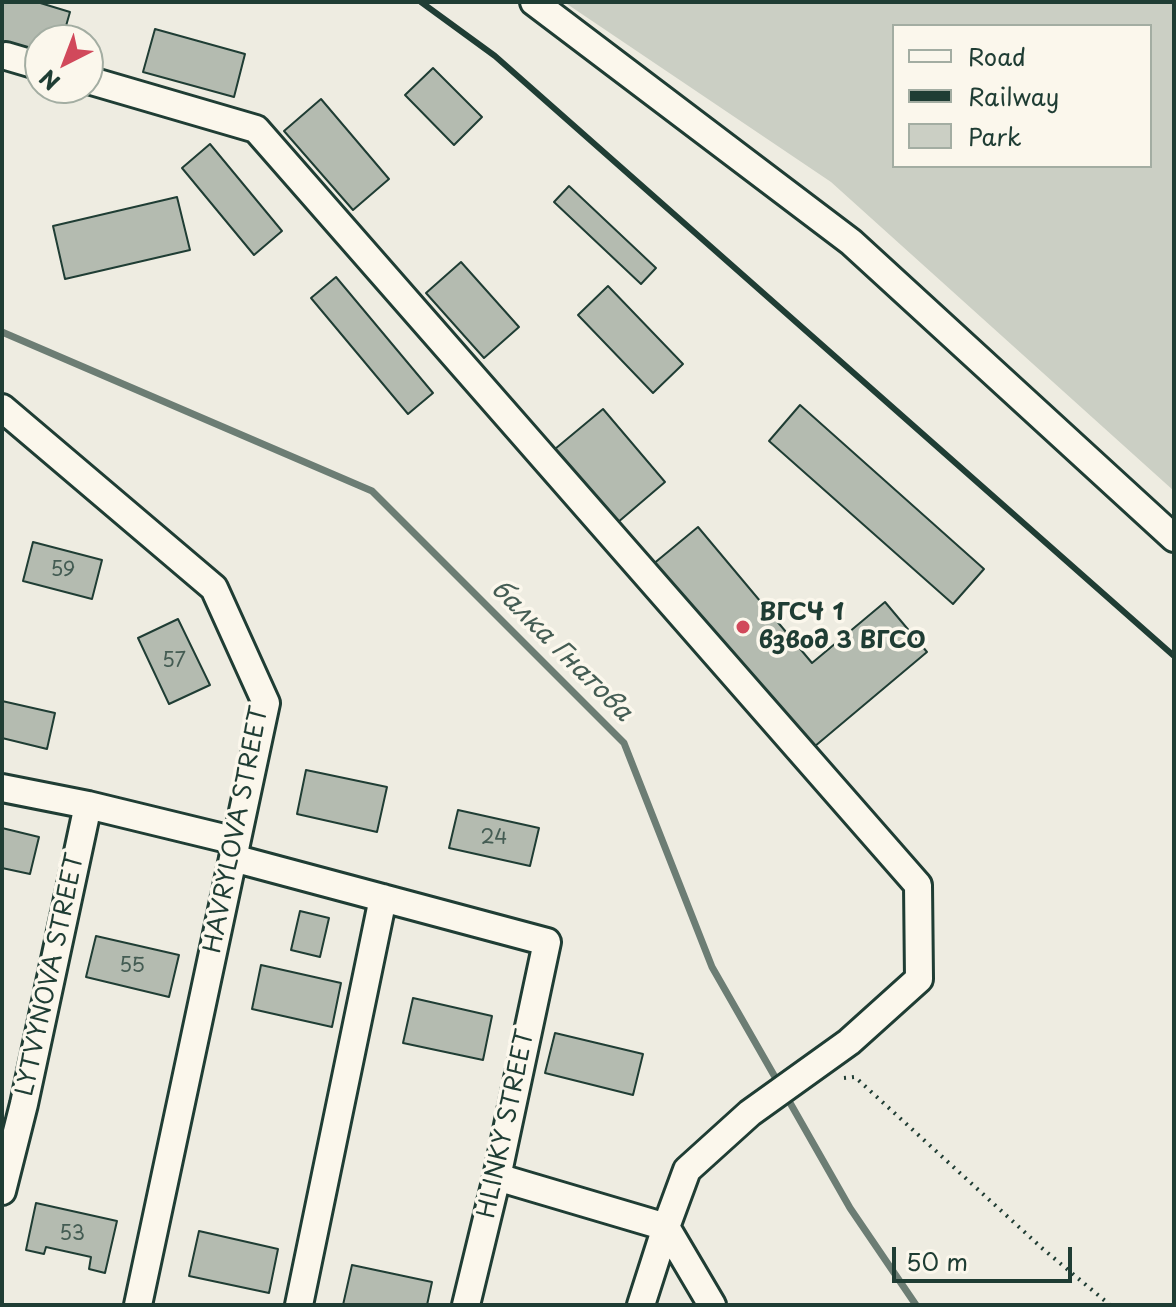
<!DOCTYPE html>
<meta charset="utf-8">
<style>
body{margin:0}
#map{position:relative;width:1176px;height:1307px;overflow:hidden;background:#eeece1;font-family:"Playpen Sans",sans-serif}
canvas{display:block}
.frame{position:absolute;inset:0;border:4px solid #1f3d34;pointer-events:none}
.legend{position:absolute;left:892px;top:24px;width:260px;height:144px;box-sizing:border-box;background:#fbf7ec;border:2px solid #a3ada2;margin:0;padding:10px 14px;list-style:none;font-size:24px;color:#1f3d34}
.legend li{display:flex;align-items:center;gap:16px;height:40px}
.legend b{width:40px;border:2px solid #a3ada2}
.north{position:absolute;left:24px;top:24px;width:80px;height:80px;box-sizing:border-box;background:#fbf7ec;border:2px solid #a3ada2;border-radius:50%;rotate:222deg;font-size:22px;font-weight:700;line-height:32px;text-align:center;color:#1f3d34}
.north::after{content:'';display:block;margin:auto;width:28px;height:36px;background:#d1495b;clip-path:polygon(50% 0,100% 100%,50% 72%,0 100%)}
.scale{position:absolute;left:892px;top:1247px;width:180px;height:36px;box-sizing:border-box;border:4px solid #1f3d34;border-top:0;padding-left:10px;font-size:24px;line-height:28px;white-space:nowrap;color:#1f3d34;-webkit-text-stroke:6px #fbf7ec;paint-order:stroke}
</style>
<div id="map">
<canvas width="1176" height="1307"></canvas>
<div class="frame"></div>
<ul class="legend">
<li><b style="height:10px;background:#fbf7ec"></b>Road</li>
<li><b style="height:10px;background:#1f3d34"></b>Railway</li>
<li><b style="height:22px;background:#cbcfc4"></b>Park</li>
</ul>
<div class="north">N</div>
<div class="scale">50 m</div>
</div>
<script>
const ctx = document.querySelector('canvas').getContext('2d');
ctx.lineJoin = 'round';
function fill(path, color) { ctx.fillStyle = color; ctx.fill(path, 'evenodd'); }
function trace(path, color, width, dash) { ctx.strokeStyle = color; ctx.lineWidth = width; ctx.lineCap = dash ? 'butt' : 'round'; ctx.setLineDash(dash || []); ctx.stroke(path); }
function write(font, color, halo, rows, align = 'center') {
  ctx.font = font + ' "Playpen Sans",sans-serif'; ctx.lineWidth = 7; ctx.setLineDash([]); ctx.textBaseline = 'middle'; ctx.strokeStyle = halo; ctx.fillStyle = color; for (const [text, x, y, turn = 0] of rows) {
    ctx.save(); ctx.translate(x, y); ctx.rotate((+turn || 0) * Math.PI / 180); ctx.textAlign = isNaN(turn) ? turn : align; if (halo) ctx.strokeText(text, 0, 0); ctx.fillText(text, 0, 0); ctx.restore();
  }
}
const green = new Path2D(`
 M564 2H1174V491L831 182ZM894 26H1150V166H894Z`);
const stream = new Path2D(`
 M2 332 372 491 624 743 712 967 779 1084
 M785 1094 850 1208 916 1305`);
const building = new Path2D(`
 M2 2H37L70 12 62 40H40V52L2 41Z
 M155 29 245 54 234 97 143 72Z
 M433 68 482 117 454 145 405 95Z
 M321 99 389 179 353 210 284 131Z
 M210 144 282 231 254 255 182 168Z
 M569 186 656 268 641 284 554 202Z
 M177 197 190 250 65 279 53 226Z
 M461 262 519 327 484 358 426 293Z
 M336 277 433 393 408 414 311 298Z
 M608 286 683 364 653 393 578 315Z
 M800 405 984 569 953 604 769 441Z
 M603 409 665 482 617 523 555 449Z
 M698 527 812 663 885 602 927 652 808 752 652 565Z
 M33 542 102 560 92 599 23 581Z
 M178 619 210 685 169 704 138 638Z
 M2 701 55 713 47 749 2 738Z
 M306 770 387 787 377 832 297 814Z
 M458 810 539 828 530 866 449 848Z
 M2 828 39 837 30 874 2 868Z
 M300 911 329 918 320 957 291 950Z
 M96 936 179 955 169 997 86 977Z
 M261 965 341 983 332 1027 252 1009Z
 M413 998 492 1016 483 1060 403 1043Z
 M555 1033 643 1054 633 1095 545 1073Z
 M36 1203 117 1221 105 1273 89 1269 91 1257 46 1247 44 1254 26 1250Z
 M199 1231 278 1249 269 1293 189 1276Z
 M352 1265 432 1282 427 1305H343Z`);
const path = new Path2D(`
 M844 1078 855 1077 1043 1249 1110 1305`);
const street = new Path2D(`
 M534 2 851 242 1174 538
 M6 56 40 66
 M88 80 256 129 918 885 919 979 849 1042 750 1113 687 1170 666 1227 641 1305
 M2 408 214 588 266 703 138 1305
 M2 788 88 805 236 841
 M233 858 547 942 497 1177 466 1305
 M497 1177 666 1227
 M2 1191 24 1104 88 805
 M666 1227 712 1305
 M299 1305 383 898`);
const rail = new Path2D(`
 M421 2 495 56 1174 656`);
const markers = [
 [743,627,8,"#d1495b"]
];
const numberNames = [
 ["59",63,570],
 ["57",174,661],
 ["24",494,838],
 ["55",132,966],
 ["53",72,1234]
];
const poiNames = [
 ["ВГСЧ 1",759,613],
 ["взвод 3 ВГСО",759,641]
];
const streetNames = [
 ["HAVRYLOVA STREET",237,830,-79],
 ["LYTVYNOVA STREET",51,975,-78],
 ["HLINKY STREET",507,1124,-78]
];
const waterNames = [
 ["балка Гнатова",561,651,45]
];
fill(green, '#cbcfc4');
trace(stream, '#6c7d74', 7);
fill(building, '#b4bbb0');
trace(building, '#1f3d34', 2);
trace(street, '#1f3d34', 32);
trace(path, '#1f3d34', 4, [2, 6]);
trace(street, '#fbf7ec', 26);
trace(rail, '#1f3d34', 6);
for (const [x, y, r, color] of markers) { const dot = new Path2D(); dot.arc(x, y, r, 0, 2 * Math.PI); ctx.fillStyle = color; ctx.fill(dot); trace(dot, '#fbf7ec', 3); }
write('20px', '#445c53', null, numberNames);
write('bold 24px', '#1f3d34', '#fbf7ec', poiNames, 'left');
write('24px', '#1f3d34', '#fbf7ec', streetNames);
write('italic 26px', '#455d54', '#fbf7ec', waterNames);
</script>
